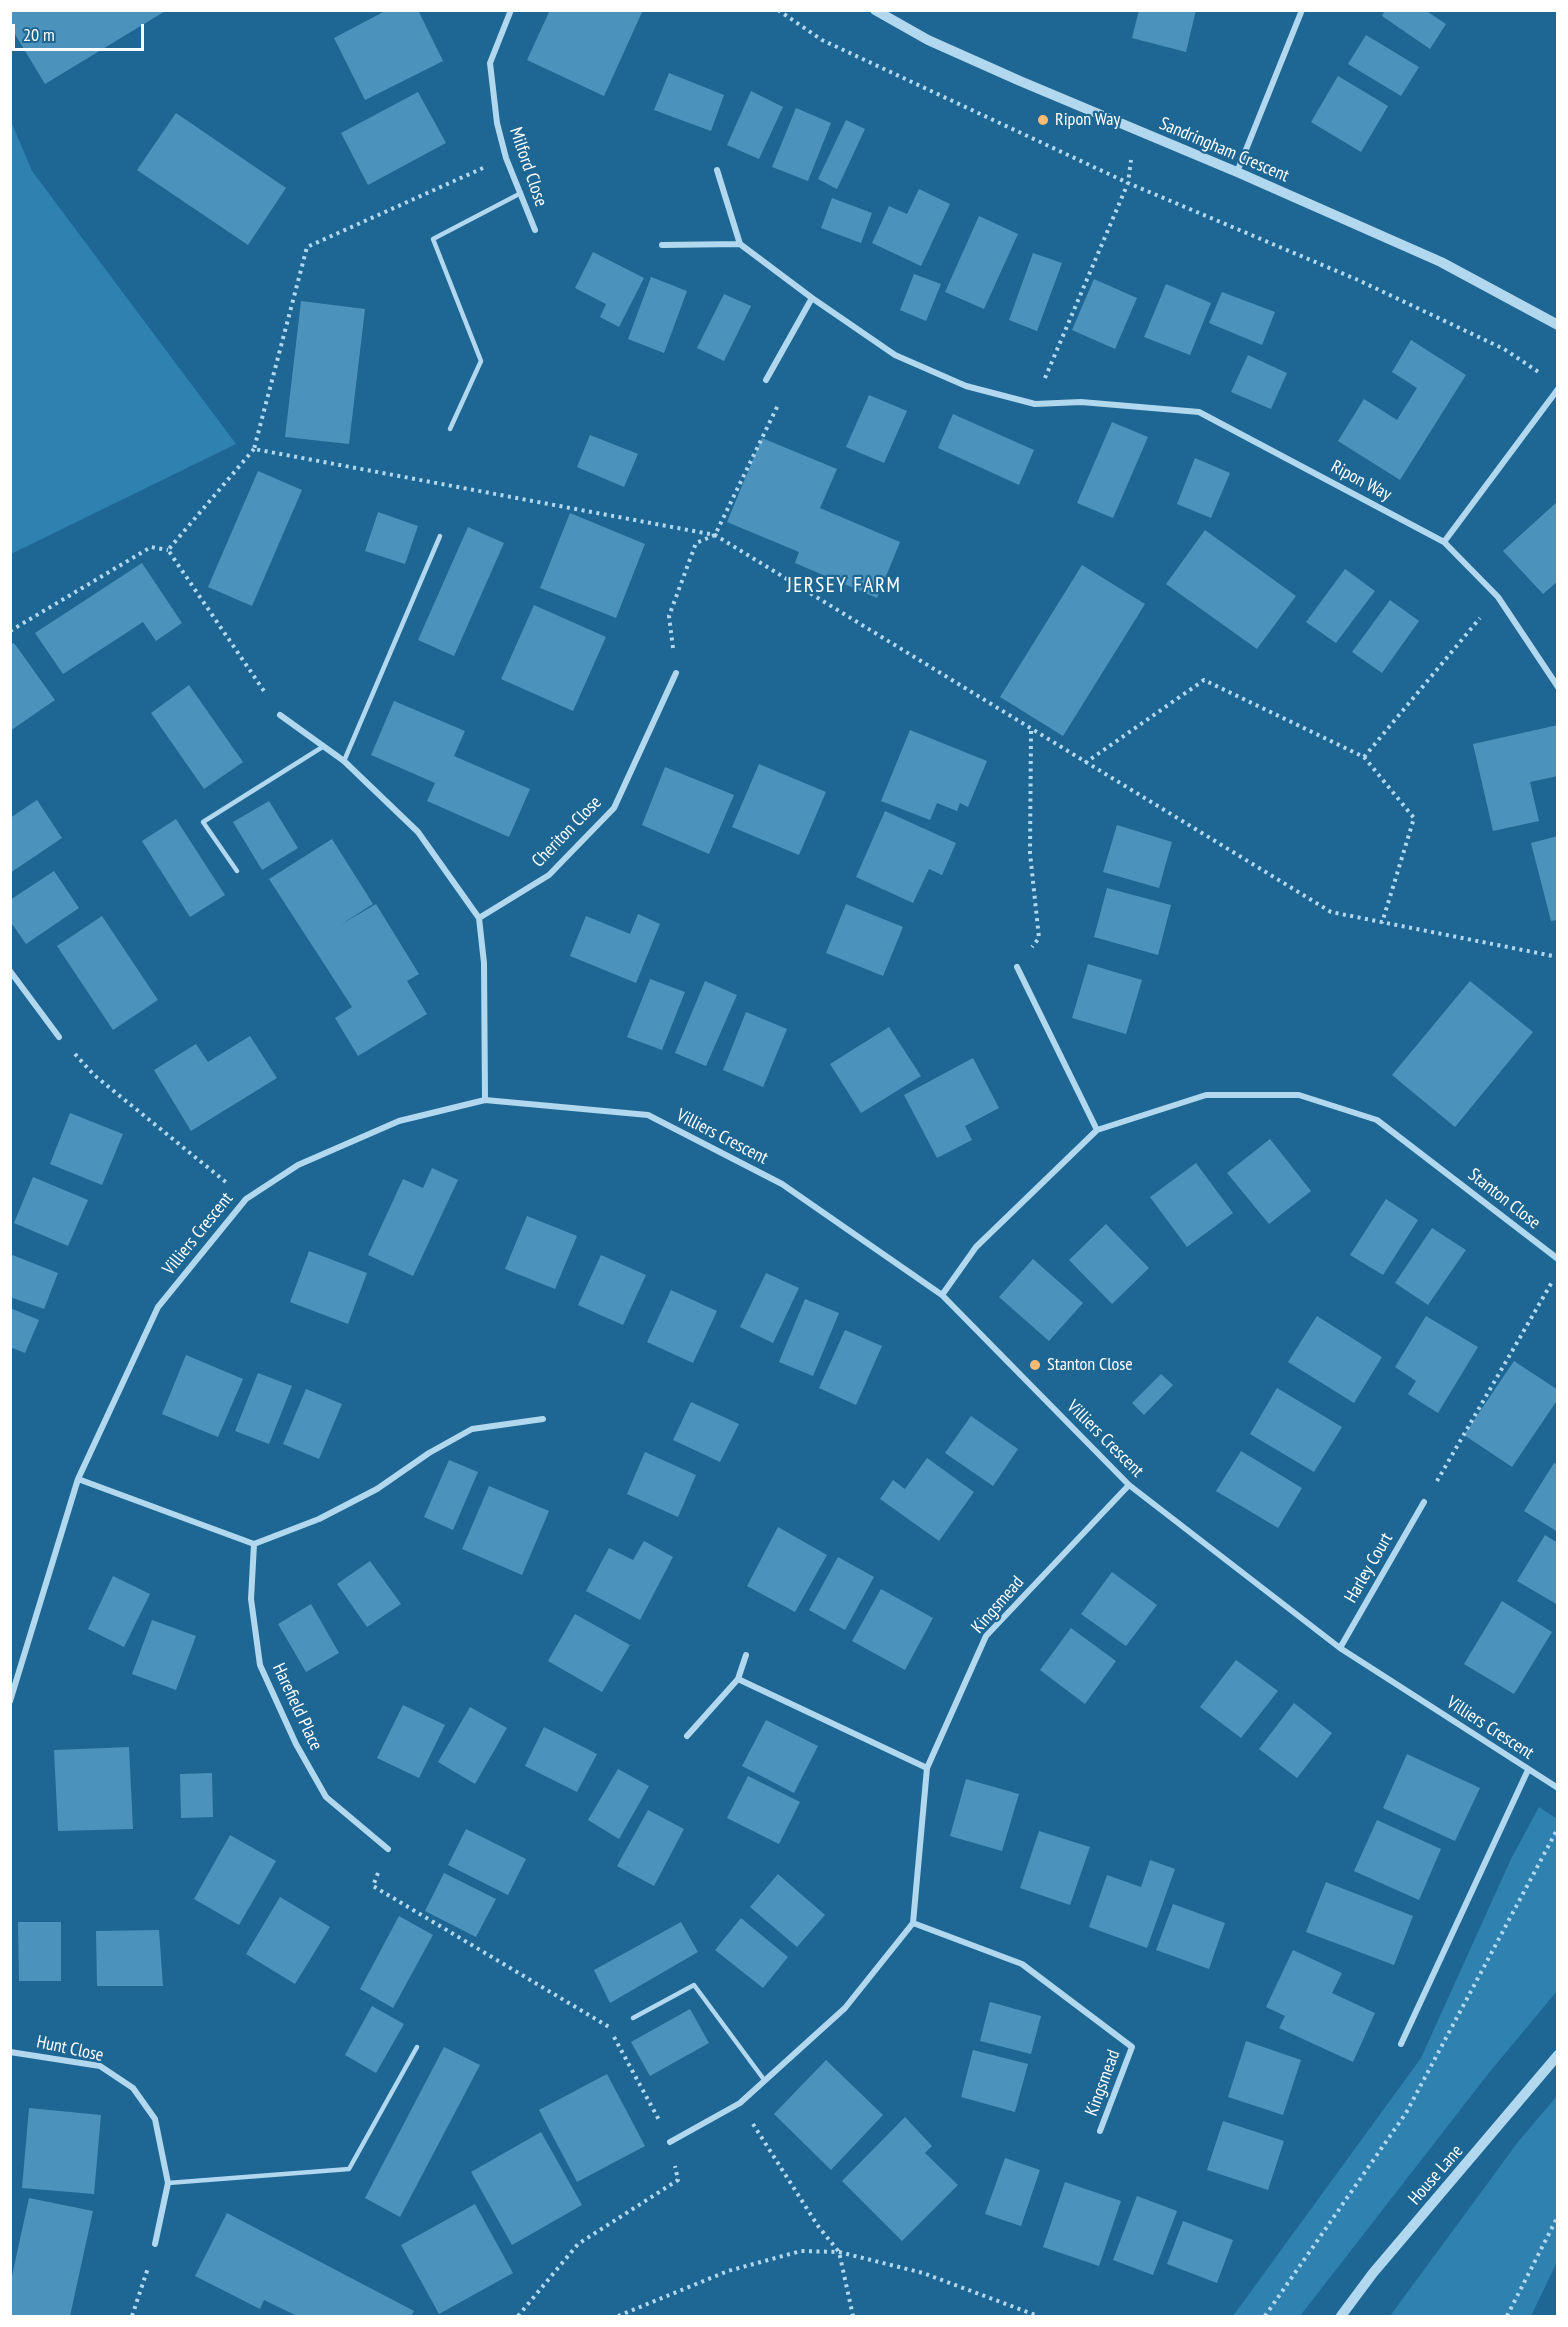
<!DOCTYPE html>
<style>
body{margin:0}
#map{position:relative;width:1568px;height:2327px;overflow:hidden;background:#1e6794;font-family:"PT Sans Narrow",sans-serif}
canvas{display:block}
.frame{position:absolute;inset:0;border:12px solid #fff;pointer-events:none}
.scale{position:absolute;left:12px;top:24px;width:132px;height:27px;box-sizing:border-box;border:3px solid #fff;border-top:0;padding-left:8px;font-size:18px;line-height:21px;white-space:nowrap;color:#fff;-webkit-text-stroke:4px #1e6794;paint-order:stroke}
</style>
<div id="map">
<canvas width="1568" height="2327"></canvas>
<div class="frame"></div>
<div class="scale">20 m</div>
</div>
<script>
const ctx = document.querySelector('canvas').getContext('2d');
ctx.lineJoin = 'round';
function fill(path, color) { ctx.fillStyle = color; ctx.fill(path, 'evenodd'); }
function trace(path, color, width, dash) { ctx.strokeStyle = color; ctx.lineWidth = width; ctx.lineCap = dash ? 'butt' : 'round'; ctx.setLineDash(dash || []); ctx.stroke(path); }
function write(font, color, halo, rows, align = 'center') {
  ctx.font = font + ' "PT Sans Narrow",sans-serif'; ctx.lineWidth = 4.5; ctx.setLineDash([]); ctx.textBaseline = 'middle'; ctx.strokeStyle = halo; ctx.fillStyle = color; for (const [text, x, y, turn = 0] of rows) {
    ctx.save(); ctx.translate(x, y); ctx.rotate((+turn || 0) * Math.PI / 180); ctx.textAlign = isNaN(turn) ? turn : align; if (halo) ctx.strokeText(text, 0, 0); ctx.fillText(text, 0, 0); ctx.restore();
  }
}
const green = new Path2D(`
 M10 119 32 171 236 444 11 554Z
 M1539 1807 1557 1819V1991L1488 2074 1300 2316H1233L1421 2058 1511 1859Z
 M1557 2096V2262L1531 2316H1390L1518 2142Z`);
const building = new Path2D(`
 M10 10H167L45 84 10 26Z
 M387 10H418L443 61 365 100 334 38Z
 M550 10H643L604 96 527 60Z
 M1139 10H1196L1186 52 1132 38Z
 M1385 10H1425L1446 24 1430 49 1382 16Z
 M1366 35 1419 67 1401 96 1348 64Z
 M669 73 724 95 711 131 654 110Z
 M1338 76 1388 106 1361 152 1311 122Z
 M751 91 783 107 759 159 727 145Z
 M418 92 446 143 368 185 341 133Z
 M796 108 831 123 808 181 772 167Z
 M176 113 286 188 248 245 137 170Z
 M846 120 865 129 837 189 818 179Z
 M919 189 950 204 921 266 872 243 889 206 907 214Z
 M832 198 872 213 861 243 821 228Z
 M979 216 1018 234 984 309 945 292Z
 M593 252 644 278 619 327 600 317 606 304 575 288Z
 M1033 253 1062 263 1037 331 1009 320Z
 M914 274 941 284 926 321 900 310Z
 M651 277 687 291 664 353 628 339Z
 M1094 279 1137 298 1115 349 1072 330Z
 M1166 284 1211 303 1190 355 1144 337Z
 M1222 292 1275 312 1262 345 1209 323Z
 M724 294 751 306 724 361 697 348Z
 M301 301 365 309 349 444 285 437Z
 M1411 340 1466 375 1400 480 1338 441 1364 399 1397 420 1417 388 1392 372Z
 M1248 355 1287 373 1271 409 1231 392Z
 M869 395 907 411 884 463 846 447Z
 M953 414 1034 450 1019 485 938 448Z
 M1112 422 1148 437 1113 518 1077 503Z
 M590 435 638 454 624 487 577 467Z
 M762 438 837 469 820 508 900 542 877 598 795 563 799 552 727 522Z
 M1195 458 1230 473 1211 518 1177 504Z
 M258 471 302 490 252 606 208 587Z
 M1558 501V581L1543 594 1503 551Z
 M378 512 418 526 405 564 365 551Z
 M570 513 645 544 616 618 540 588Z
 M468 527 504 543 454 656 418 640Z
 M1205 530 1296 596 1257 649 1166 584Z
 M142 563 182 623 156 641 143 622 63 674 35 633Z
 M1082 565 1145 604 1063 736 1000 697Z
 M1345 569 1375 591 1336 643 1306 622Z
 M1390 600 1419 621 1382 673 1352 652Z
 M534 605 606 637 573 711 501 679Z
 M14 643 55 700 10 731V645Z
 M189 685 243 762 204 789 151 713Z
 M394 701 465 731 454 756 530 789 509 837 427 801 435 783 371 755Z
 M1558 725V776L1530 782 1539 821 1493 831 1473 744Z
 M910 730 987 761 968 807 960 803 957 811 937 803 930 820 881 801Z
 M759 764 826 792 799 855 732 827Z
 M665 767 734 795 709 854 642 825Z
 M37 800 62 838 10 873V818Z
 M269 801 298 848 262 870 233 822Z
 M885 811 956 843 942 875 929 869 913 903 856 877Z
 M176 819 225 895 190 917 142 841Z
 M1117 825 1172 842 1159 888 1103 872Z
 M1558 836V920L1551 921 1531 843Z
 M332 839 373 904 340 925 376 904 419 974 407 981 427 1014 358 1056 335 1018 352 1007 269 879Z
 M54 871 79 908 26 944 10 921V900Z
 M1107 888 1171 905 1158 955 1094 937Z
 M846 904 903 927 883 976 826 953Z
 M638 914 660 924 636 983 570 956 586 916 630 934Z
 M102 916 158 1000 113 1030 57 946Z
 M1088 964 1142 980 1126 1034 1072 1018Z
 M650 979 685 992 662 1050 627 1037Z
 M705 981 737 995 706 1066 675 1053Z
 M1470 981 1533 1032 1455 1127 1392 1075Z
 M746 1012 787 1029 763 1087 723 1070Z
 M889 1027 921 1076 861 1113 830 1064Z
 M250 1036 277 1078 191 1131 154 1070 196 1044 208 1062Z
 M973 1058 999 1108 965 1126 972 1140 937 1158 904 1095Z
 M70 1113 123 1134 102 1185 50 1164Z
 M1270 1139 1311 1191 1269 1224 1227 1173Z
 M1196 1163 1233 1213 1187 1247 1150 1197Z
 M432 1168 458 1180 413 1276 368 1255 403 1179 423 1188Z
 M33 1177 88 1200 68 1246 14 1223Z
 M1386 1199 1418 1220 1383 1275 1350 1255Z
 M527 1216 577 1236 555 1289 505 1269Z
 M1106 1224 1149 1268 1112 1304 1069 1260Z
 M1432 1228 1466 1250 1428 1305 1395 1283Z
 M309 1251 367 1273 348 1324 290 1302Z
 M10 1254 58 1273 44 1309 10 1297Z
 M601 1255 646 1275 623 1325 578 1305Z
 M1033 1259 1083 1303 1049 1341 999 1297Z
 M766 1273 799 1288 773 1343 740 1327Z
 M671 1290 717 1311 693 1363 647 1342Z
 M805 1299 839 1313 813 1376 779 1362Z
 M10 1308 39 1320 25 1353 10 1347Z
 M1317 1316 1382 1357 1354 1403 1288 1362Z
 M1426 1316 1478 1347 1438 1413 1408 1394 1416 1381 1395 1367Z
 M845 1330 882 1346 856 1405 819 1388Z
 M186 1355 243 1379 218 1437 162 1414Z
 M1514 1361 1558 1390V1399L1512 1467 1464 1435Z
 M258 1373 292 1386 269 1444 235 1431Z
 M1161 1374 1173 1385 1144 1415 1132 1403Z
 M1277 1388 1342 1427 1314 1472 1250 1434Z
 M306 1389 342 1404 319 1459 283 1444Z
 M691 1402 739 1424 720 1462 673 1440Z
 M971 1416 1018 1449 993 1486 945 1453Z
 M1241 1451 1302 1488 1278 1528 1216 1491Z
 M645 1452 696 1475 678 1517 627 1494Z
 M927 1458 974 1492 939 1541 880 1499 893 1480 905 1489Z
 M449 1460 478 1472 453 1530 424 1517Z
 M1554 1463 1558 1465V1532L1524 1511Z
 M489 1486 549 1511 522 1575 462 1549Z
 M778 1527 827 1555 795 1612 747 1586Z
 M1545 1535 1558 1543V1605L1517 1581Z
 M644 1541 673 1557 640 1620 586 1591 609 1548 633 1560Z
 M838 1557 874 1577 845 1630 809 1610Z
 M370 1561 401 1604 367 1627 337 1584Z
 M1112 1572 1157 1605 1126 1646 1081 1614Z
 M113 1576 150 1594 124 1647 88 1629Z
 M881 1589 933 1618 905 1670 852 1641Z
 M1502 1601 1552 1632 1514 1694 1464 1664Z
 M311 1604 339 1653 306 1672 278 1624Z
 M575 1614 630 1645 602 1692 548 1661Z
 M152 1620 196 1636 176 1690 132 1674Z
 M1071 1628 1116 1661 1085 1704 1040 1670Z
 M1236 1660 1278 1691 1241 1738 1200 1707Z
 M1294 1703 1332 1733 1297 1778 1259 1749Z
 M403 1705 445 1725 419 1778 377 1758Z
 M470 1707 507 1728 475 1784 438 1762Z
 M766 1720 818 1746 794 1793 742 1766Z
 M544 1727 597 1754 577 1792 525 1766Z
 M129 1747 133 1829 58 1831 54 1750Z
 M1407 1754 1480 1788 1455 1841 1383 1808Z
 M618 1769 649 1786 619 1839 588 1820Z
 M212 1773 213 1817 181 1818 180 1774Z
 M748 1776 800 1802 779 1844 727 1818Z
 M966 1779 1019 1794 1002 1851 950 1836Z
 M648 1810 684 1829 654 1886 617 1866Z
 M1377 1820 1441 1849 1419 1900 1354 1871Z
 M466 1829 526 1859 508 1895 448 1865Z
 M1039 1831 1090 1847 1070 1905 1020 1888Z
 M230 1835 276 1861 239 1925 194 1899Z
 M1150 1860 1175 1869 1147 1948 1089 1927 1107 1875 1141 1887Z
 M444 1873 496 1899 476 1937 425 1911Z
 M778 1874 825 1915 797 1947 750 1907Z
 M1326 1882 1413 1916 1394 1965 1306 1932Z
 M280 1897 330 1927 295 1984 246 1954Z
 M1173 1904 1225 1923 1209 1969 1156 1950Z
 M399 1916 433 1935 393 2008 360 1989Z
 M741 1918 788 1957 763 1988 715 1950Z
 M18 1922H61V1981H19Z
 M681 1922 698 1952 610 2003 594 1970Z
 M159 1930 163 1986H97L96 1931Z
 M1293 1950 1342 1973 1332 1993 1375 2013 1353 2062 1279 2028 1285 2016 1266 2007Z
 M990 2002 1041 2016 1031 2054 980 2041Z
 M372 2006 404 2024 376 2073 345 2055Z
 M690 2009 709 2043 650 2076 631 2042Z
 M1246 2041 1301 2060 1283 2115 1228 2097Z
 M444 2047 480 2065 400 2217 365 2198Z
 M973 2050 1028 2064 1015 2112 961 2097Z
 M826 2060 883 2115 831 2170 774 2114Z
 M607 2074 645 2146 577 2182 539 2110Z
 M29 2108 101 2115 94 2194 22 2188Z
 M905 2117 932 2146 925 2153 958 2185 902 2241 842 2181Z
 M1223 2121 1284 2141 1268 2190 1207 2170Z
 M541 2132 582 2205 512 2245 471 2172Z
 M1005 2158 1040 2170 1021 2226 985 2214Z
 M1065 2182 1121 2201 1099 2266 1043 2247Z
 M1137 2196 1177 2211 1153 2275 1113 2260Z
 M29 2198 93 2211 70 2316H10V2285Z
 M475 2204 513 2273 439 2314 401 2245Z
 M227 2213 414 2311 411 2316H297L264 2300 260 2309 195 2276Z
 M1183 2221 1233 2240 1217 2283 1167 2264Z`);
const path = new Path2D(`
 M778 10 822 40 1128 183 1358 280 1504 349 1540 373
 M483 168 307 247 254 449 715 535 1331 912 1558 957
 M1045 378 1128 183 1131 160
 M254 449 168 550 266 694
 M10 631 151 547 168 550
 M673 648 669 616 696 543 715 535 779 403
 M1031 731 1030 853 1039 938 1032 947
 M1364 757 1480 618
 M1085 763 1204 680 1364 757 1414 818 1382 923
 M75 1054 94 1075 227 1183
 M1437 1481 1552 1282
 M378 1873 373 1886 609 2027
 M614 2037 659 2120
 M753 2124 818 2226 839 2252 853 2316
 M132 2316 148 2268
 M518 2316 578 2244 678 2180 675 2166
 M618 2316 728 2271 801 2251 839 2252 923 2273 1038 2316
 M1265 2316 1406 2113 1558 1828
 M1507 2316 1558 2216`);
const service = new Path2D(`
 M450 429 481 361 433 239 521 193
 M344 761 440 536
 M237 871 203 822 324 746
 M633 2018 694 1985 765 2081
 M168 2183 349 2169 417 2047`);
const minor = new Path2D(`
 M511 10 490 63 497 123 506 158 535 230
 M1237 172 1302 10
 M740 244 812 298 895 355 966 386 1035 404 1081 402 1199 412 1444 542 1498 597 1558 687
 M662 245 740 244 717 170
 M766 380 812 298
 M1444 542 1558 389
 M280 715 344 761 418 832 479 918 484 963 485 1100
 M479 918 549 875 614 808 676 673
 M1017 967 1097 1130
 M10 971 59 1037
 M942 1295 976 1247 1097 1130 1206 1095H1299L1377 1120 1558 1259
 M78 1479 254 1544 319 1519 377 1489 429 1453 472 1429 543 1419
 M254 1544 251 1599 260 1665 296 1744 326 1797 388 1849
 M1340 1648 1424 1502
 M738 1679 927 1768
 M10 1701 78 1479 158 1307 246 1199 298 1165 399 1121 485 1100 648 1115 782 1184 942 1295 1129 1485 1340 1648 1558 1788
 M687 1736 738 1679 746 1655
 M913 1923 1022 1964 1132 2047 1100 2131
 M1401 2044 1528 1770
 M10 2052 100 2066 133 2088 155 2119 168 2183 155 2244
 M670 2142 740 2103 845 2008 913 1923 927 1768 986 1636 1129 1485`);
const tertiary = new Path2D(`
 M875 10 928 40 1020 81 1237 172 1441 262 1558 325
 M1341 2316 1373 2273 1558 2055`);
const markers = [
 [1043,120,6,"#fdbb71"],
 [1035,1365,6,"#fdbb71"]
];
const poiNames = [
 ["Ripon Way",1055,120],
 ["Stanton Close",1047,1365]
];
const streetNames = [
 ["Sandringham Crescent",1224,150,23],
 ["Milford Close",528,167,71],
 ["Ripon Way",1361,481,28],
 ["Cheriton Close",567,832,-46],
 ["Villiers Crescent",722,1137,27],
 ["Stanton Close",1504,1199,38],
 ["Villiers Crescent",198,1234,-51],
 ["Villiers Crescent",1105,1439,45],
 ["Harley Court",1369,1568,-60],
 ["Kingsmead",998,1605,-49],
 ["Harefield Place",297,1707,65],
 ["Villiers Crescent",1490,1728,33],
 ["Hunt Close",70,2049,12],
 ["Kingsmead",1103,2083,-70],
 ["House Lane",1436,2175,-49]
];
const quarterNames = [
 ["JERSEY FARM",844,586]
];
fill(green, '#2f81b0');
fill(building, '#4b93bd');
trace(path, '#b1d8ee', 4, [3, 4.5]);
trace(service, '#b1d8ee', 4.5);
trace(minor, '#b1d8ee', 6);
trace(tertiary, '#b1d8ee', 10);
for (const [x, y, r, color] of markers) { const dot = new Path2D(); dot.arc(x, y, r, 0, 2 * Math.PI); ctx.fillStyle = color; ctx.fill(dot); trace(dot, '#1e6794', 2); }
write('18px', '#fff', '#1e6794', poiNames, 'left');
write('18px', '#fff', '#1e6794', streetNames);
ctx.letterSpacing = '1.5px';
write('21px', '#fff', '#1e6794', quarterNames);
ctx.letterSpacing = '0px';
</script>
